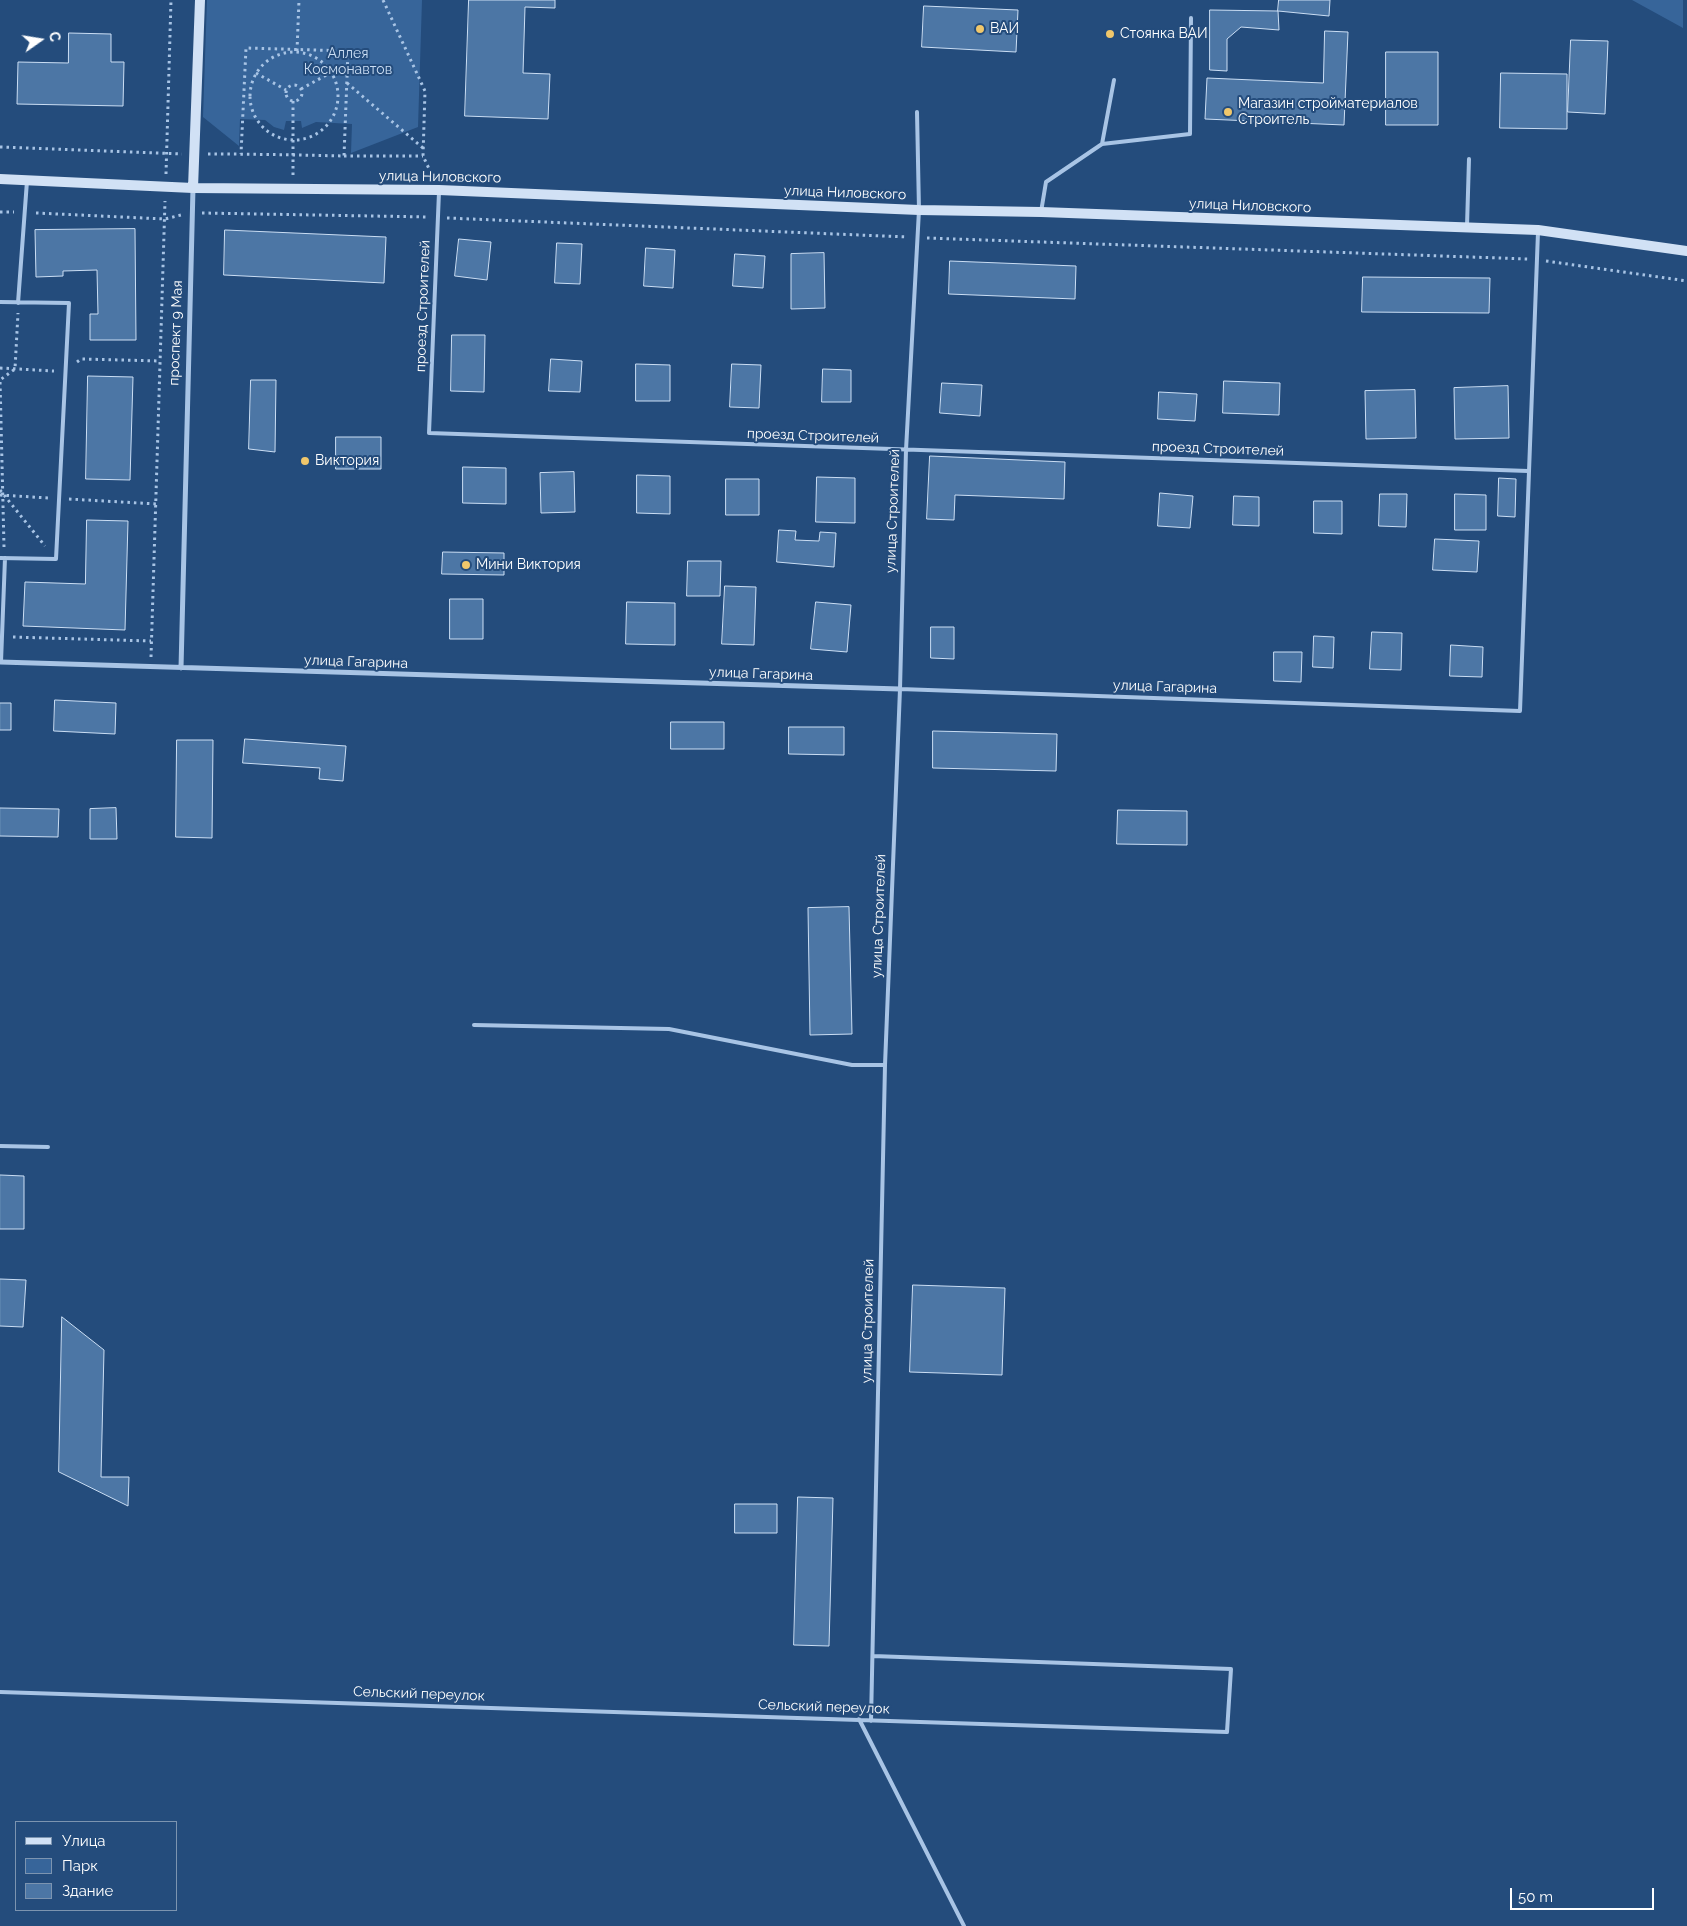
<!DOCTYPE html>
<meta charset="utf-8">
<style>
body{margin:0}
#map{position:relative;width:1687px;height:1926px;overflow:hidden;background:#244c7c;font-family:Raleway,sans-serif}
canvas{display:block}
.legend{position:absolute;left:15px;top:1821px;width:162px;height:90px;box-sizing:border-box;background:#244c7c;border:1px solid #7c94b0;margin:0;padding:6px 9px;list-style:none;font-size:15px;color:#fff}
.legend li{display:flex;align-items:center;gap:10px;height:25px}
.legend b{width:25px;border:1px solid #7c94b0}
.north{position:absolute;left:15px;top:15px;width:50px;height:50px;-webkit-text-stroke:4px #244c7c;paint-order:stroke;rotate:77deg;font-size:14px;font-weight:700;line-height:20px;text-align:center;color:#fff}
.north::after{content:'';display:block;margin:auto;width:18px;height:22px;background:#fff;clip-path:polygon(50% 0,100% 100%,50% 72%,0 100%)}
.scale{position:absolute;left:1510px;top:1888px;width:144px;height:22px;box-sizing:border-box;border:2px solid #fff;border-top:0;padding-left:6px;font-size:15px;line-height:18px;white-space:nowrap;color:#fff;-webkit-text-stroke:4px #244c7c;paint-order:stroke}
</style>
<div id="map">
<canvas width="1687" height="1926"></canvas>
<ul class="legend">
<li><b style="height:6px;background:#d1e1f5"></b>Улица</li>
<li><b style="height:14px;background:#37659a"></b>Парк</li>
<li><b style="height:14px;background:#4c76a5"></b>Здание</li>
</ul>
<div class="north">С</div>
<div class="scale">50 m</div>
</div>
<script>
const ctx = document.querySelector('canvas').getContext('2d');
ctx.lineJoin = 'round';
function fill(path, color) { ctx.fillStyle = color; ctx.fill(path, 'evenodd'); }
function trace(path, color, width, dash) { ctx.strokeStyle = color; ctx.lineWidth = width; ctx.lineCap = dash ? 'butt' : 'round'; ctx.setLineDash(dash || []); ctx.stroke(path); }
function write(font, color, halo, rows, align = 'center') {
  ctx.font = font + ' Raleway,sans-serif'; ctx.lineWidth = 4; ctx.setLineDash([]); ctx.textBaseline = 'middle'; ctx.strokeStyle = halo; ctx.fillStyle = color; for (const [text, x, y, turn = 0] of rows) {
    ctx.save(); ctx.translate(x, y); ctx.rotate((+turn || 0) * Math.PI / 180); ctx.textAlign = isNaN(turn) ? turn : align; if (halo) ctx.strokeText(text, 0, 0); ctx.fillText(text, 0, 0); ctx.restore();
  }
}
const green = new Path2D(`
 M207 0H422L418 127 351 153 352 124 316 122 302 128 301 121H286L284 130 274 127 265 120 240 119 239 146 203 117Z
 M1632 0H1683V28Z`);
const building = new Path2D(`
 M469 0H555V8L525 7 523 73 550 74 548 119 465 116Z
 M1279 0H1330L1329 16 1278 11Z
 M924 6 1018 10 1016 52 922 47Z
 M1210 10 1278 11 1279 30 1241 27 1227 39V71L1210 70Z
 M1325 31 1348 32 1344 125 1205 119 1207 78 1323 83Z
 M69 33 111 34V62H124L123 106 17 104 18 62 68 63Z
 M1571 40 1608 41 1605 114 1568 112Z
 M1386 52H1438V125H1386Z
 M1501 73 1567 74V129L1500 128Z
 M135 229 136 340H90V314H98L97 270 63 271V276L36 277 35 230Z
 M225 230 386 237 384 283 224 275Z
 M459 239 491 242 487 280 455 276Z
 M557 243 582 244 580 284 555 283Z
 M646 248 675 250 673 288 644 286Z
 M824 253 825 308 791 309V254Z
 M735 254 765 256 763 288 733 286Z
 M950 261 1076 266 1075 299 949 294Z
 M1363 277 1490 278 1489 313 1362 312Z
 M452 335H485L484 392 451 391Z
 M551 359 582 361 580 392 549 391Z
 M636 364 670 365V401H636Z
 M732 364 761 365 759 408 730 407Z
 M823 369 851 370V402H822Z
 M88 376 133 377 130 480 86 479Z
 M251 380H276L275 452 249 449Z
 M1224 381 1280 383 1279 415 1223 413Z
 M942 383 982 385 980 416 940 413Z
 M1508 386 1509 438 1455 439 1454 388Z
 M1415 390 1416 438 1366 439 1365 391Z
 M1159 392 1197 394 1195 421 1158 419Z
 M336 437H381V469H336Z
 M930 456 1065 462 1064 499 955 495 954 520 927 519Z
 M463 467 506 468V504L463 503Z
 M574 472 575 512 541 513 540 473Z
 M637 475 670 476V514L637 513Z
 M817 477 855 478V523L816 522Z
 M1499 478 1516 479 1515 517 1498 516Z
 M726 479H759V515H726Z
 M1160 493 1193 496 1190 528 1158 526Z
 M1380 494H1407L1406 527 1379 526Z
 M1455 494 1486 495V530H1455Z
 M1234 496 1259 497V526L1233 525Z
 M1314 501H1342V534L1314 533Z
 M87 520 128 521 125 630 23 626 25 582 85 584Z
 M779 530 796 531 795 540 819 541 820 532 836 533 834 567 777 562Z
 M1435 539 1479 541 1477 572 1433 570Z
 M443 552 504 553V575L442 574Z
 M688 561H721L720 596H687Z
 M725 586 756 587 754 645 722 644Z
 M450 599H483V639H450Z
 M627 602 675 603V645L626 644Z
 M816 602 851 605 847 652 811 649Z
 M931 627H954V659L931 658Z
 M1372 632 1402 633 1401 670 1370 669Z
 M1314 636 1334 637 1333 668 1313 667Z
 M1451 645 1483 647 1482 677 1450 676Z
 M1274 652H1302L1301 682 1274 681Z
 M55 700 116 703 115 734 54 731Z
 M0 703H11V730H0Z
 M671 722H724V749H671Z
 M789 727H844V755L789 754Z
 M933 731 1057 734 1056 771 933 768Z
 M245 739 346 746 343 781 319 779 320 768 243 763Z
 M177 740H213L212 838 176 837Z
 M0 808 59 809 58 837 0 836Z
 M116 808 117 839H90V809Z
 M1118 810 1187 811V845L1117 844Z
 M849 907 852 1034 810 1035 808 908Z
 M0 1175 24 1176V1229H0Z
 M0 1279 26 1280 23 1327 0 1326Z
 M913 1285 1005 1288 1002 1375 910 1372Z
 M62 1317 104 1350 101 1477H129L128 1506 59 1472Z
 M798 1497 833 1498 829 1646 794 1645Z
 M735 1504H777V1533H735Z`);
const path = new Path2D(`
 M383 0 425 91 423 156 432 175
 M297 51 299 0
 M250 96a44 44 0 1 1 88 0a44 44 0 1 1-88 0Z
 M256 73 286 90
 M347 83 423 148
 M286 93a8 8 0 1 1 16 0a8 8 0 1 1-16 0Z
 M301 89 332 72
 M0 147 182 154
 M208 154C253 154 299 155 344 156L348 51 246 48 241 154
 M344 156H423
 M166 174 171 0
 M293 175V101
 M0 212H14
 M36 213 165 219 181 215
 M202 213 429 217
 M447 218 908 237
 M927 238 1528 259
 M1546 261 1687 281
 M77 362 81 359 160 361
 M0 368 54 371
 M0 490 45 546
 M0 495 48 498
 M69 499 156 504
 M4 547 0 380 15 369 18 313
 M13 637 151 641
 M151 657 165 201`);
const lane = new Path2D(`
 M1102 144 1114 80
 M439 192 429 433 1528 471
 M1041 212 1046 182 1102 144 1190 134 1191 18
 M1467 226 1469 159
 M0 302 69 303 56 559 0 558
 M18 303 27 181
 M1 662 5 558
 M900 689 1520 711 1538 232
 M474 1025 669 1029 852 1065H885
 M0 1146 48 1147
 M0 1692 1227 1732 1231 1669 873 1656
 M859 1719 964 1926
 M871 1721 885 1065 900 689 906 450 919 210 917 112`);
const street = new Path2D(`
 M0 662 900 689
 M181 668 193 188`);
const secondary = new Path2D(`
 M0 179 193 188 439 190 919 210 1041 212 1538 230 1687 251
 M193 188 200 0`);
const markers = [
 [980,29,5,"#f0c76b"],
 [1110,34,5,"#f0c76b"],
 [1228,112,5,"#f0c76b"],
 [305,461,5,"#f0c76b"],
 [466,565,5,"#f0c76b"]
];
const poiNames = [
 ["ВАИ",990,29],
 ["Стоянка ВАИ",1120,34],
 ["Магазин стройматериалов",1238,104],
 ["Строитель",1238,120],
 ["Виктория",315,461],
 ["Мини Виктория",476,565]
];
const parkNames = [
 ["Аллея",348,54],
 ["Космонавтов",348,70]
];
const streetNames = [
 ["улица Ниловского",440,177,1],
 ["улица Ниловского",845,193,2],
 ["улица Ниловского",1250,206,2],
 ["проезд Строителей",423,306,-88],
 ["проспект 9 Мая",176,333,-88],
 ["проезд Строителей",813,436,2],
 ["проезд Строителей",1218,449,2],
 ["улица Строителей",893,511,-88],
 ["улица Гагарина",356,662,2],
 ["улица Гагарина",761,674,2],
 ["улица Гагарина",1165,687,2],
 ["улица Строителей",879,916,-88],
 ["улица Строителей",868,1321,-89],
 ["Сельский переулок",419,1694,2],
 ["Сельский переулок",824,1707,2]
];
fill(green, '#37659a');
fill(building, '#4c76a5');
trace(building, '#cbdef4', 1);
trace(path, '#a8c4e5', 3, [2.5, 4]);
trace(lane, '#a8c4e5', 4);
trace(street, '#a8c4e5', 5);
trace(secondary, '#d1e1f5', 10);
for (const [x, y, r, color] of markers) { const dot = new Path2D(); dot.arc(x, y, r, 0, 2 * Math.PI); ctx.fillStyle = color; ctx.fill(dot); trace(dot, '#244c7c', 2); }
write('14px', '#fff', '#244c7c', poiNames, 'left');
write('14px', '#cbdef4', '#244c7c', parkNames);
write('14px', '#fff', '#244c7c', streetNames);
</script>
